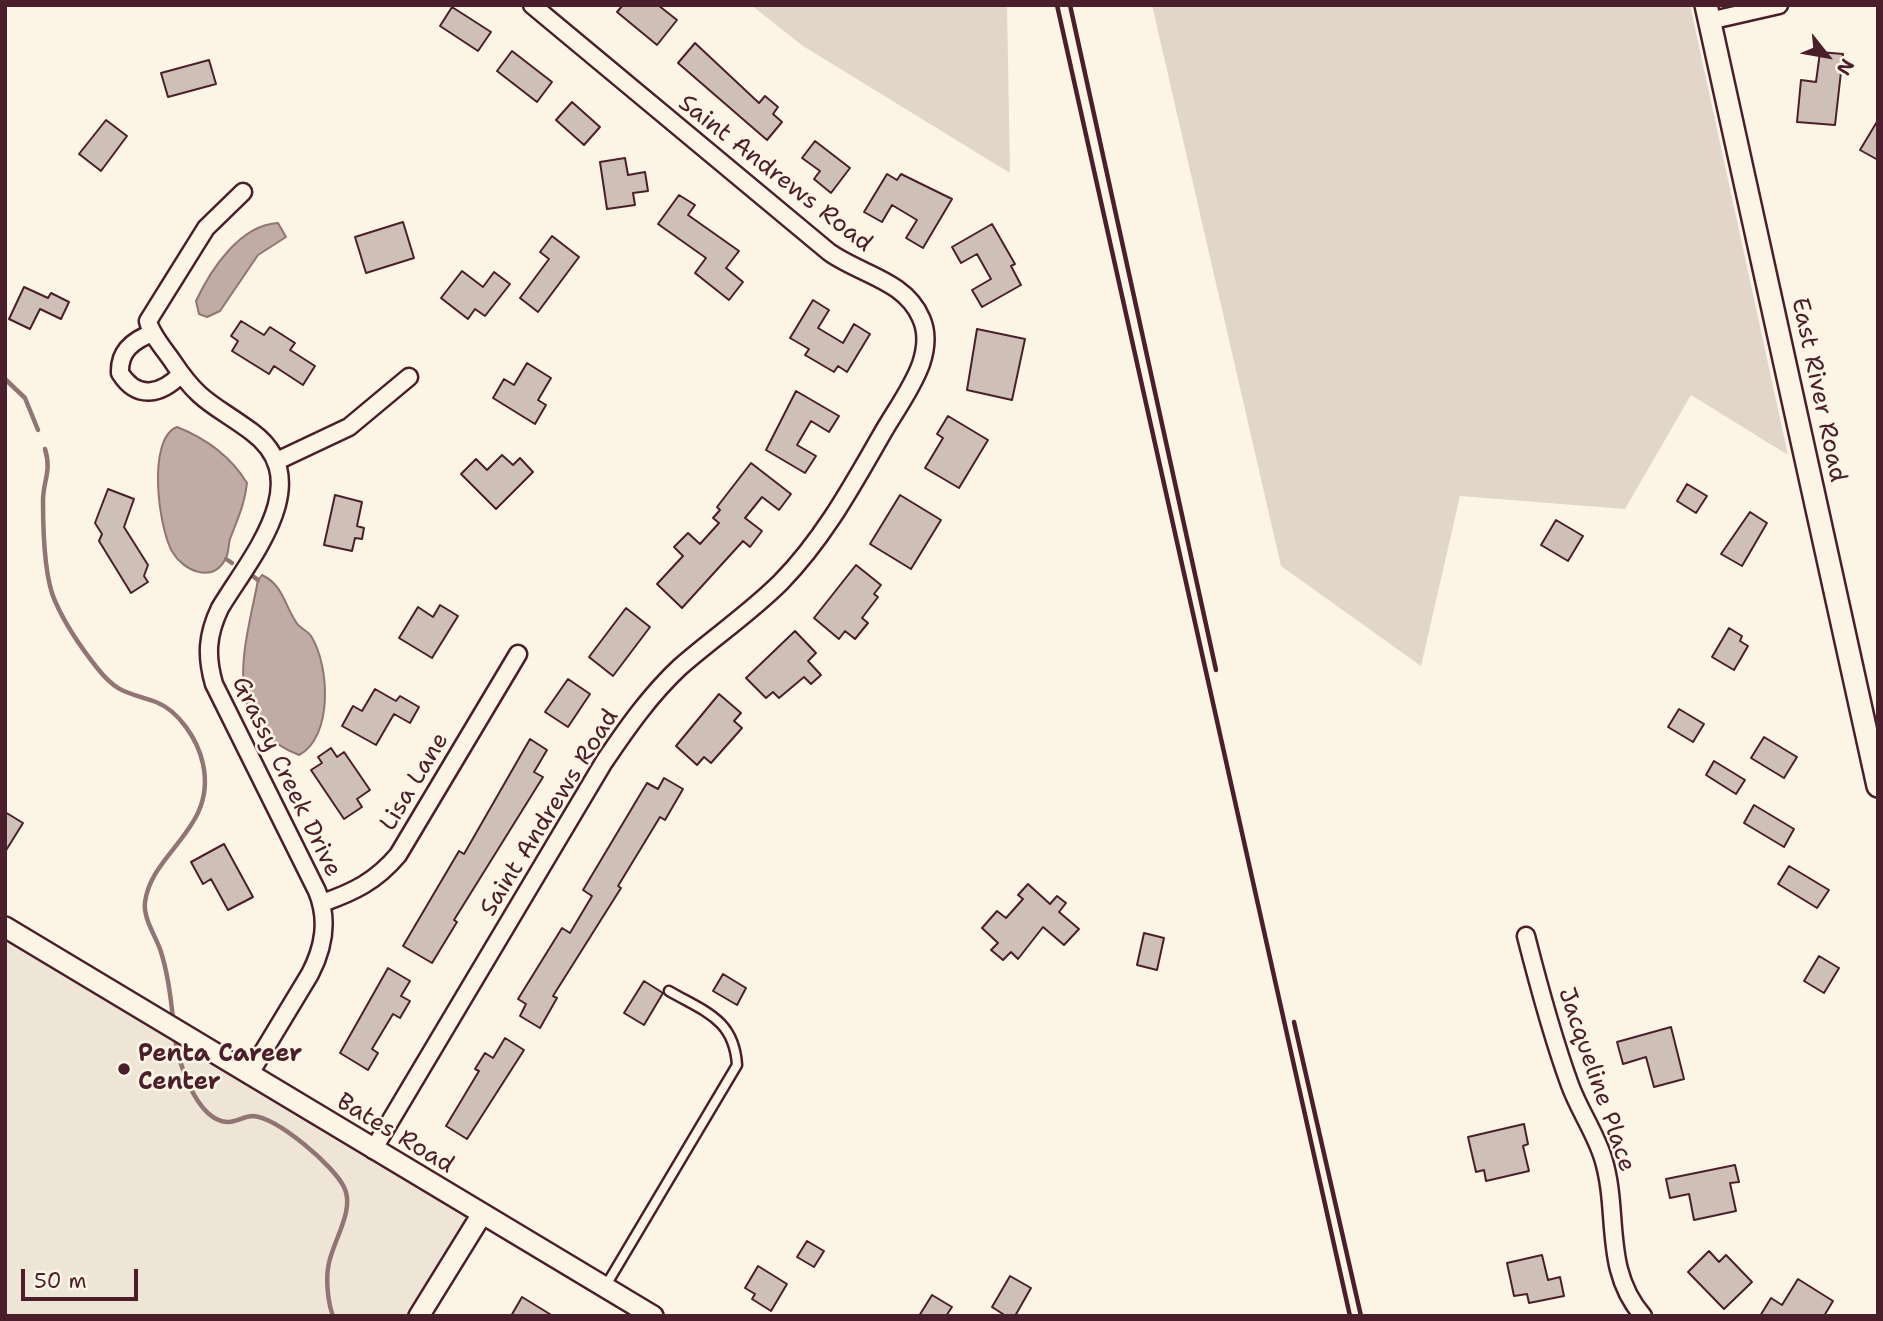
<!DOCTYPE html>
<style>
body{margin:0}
#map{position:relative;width:1883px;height:1321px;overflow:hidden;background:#fcf5e5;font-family:"Shantell Sans",sans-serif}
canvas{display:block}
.frame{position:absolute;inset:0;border:7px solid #4a1f2b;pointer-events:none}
.north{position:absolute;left:1792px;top:21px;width:70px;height:70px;-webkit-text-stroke:5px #fcf5e5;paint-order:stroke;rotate:121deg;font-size:19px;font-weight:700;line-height:28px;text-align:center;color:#4a1f2b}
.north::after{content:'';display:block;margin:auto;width:24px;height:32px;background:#4a1f2b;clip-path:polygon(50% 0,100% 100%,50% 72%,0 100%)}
.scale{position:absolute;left:21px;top:1269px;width:117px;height:32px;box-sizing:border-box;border:4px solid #4a1f2b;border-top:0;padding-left:9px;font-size:21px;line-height:24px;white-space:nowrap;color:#4a1f2b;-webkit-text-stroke:5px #fcf5e5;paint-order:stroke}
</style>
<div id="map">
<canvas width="1883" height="1321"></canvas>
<div class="frame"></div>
<div class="north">N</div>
<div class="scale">50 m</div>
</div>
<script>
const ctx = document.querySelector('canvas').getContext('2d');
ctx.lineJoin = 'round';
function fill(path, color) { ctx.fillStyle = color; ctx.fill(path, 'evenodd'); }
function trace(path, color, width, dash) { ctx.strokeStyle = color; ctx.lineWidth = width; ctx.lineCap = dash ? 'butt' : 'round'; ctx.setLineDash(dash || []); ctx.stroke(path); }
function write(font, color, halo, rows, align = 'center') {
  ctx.font = font + ' "Shantell Sans",sans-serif'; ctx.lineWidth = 5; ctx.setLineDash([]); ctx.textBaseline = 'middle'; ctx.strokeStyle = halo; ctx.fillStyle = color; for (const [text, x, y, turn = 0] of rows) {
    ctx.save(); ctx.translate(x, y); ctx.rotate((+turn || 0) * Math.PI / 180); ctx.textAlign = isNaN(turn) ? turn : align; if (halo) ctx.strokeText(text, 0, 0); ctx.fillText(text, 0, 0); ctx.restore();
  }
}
const built = new Path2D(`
 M5 924 481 1214 420 1316H5Z`);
const green = new Path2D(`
 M751 5H1007L1010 173 803 46Z
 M1152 5H1690L1788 455 1691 395 1625 509 1460 496 1421 666 1281 566Z`);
const water = new Path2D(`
 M278 223 286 237 258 255 220 311 207 317 199 314 196 301C211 269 240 225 278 223Z
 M177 427C205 438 231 457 247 483 245 504 237 520 230 539 228 546 229 554 225 560 212 583 184 571 173 553 159 531 146 439 177 427Z
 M262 575C283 585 284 604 296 622 299 628 307 630 311 636 330 666 333 737 299 755 217 723 246 645 258 580Z`);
const stream = new Path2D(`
 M5 379 25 398 38 430
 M45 449C52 472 43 480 43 501 43 528 44 577 55 601 65 624 82 649 98 669 118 694 128 692 156 702 179 711 198 740 203 764 217 829 152 851 145 902 143 919 156 936 161 952 168 974 171 998 173 1020
 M226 559 232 563
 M254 577 258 580
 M175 1036C177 1060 196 1120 227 1122 235 1123 244 1116 253 1116 278 1118 333 1165 344 1187 356 1211 331 1243 328 1268 326 1282 328 1303 333 1316`);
const building = new Path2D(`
 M623 5H658L677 20 657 45 617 12Z
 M452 7 491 32 478 51 440 26Z
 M695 43 759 103 765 96 778 107 773 114 782 122 767 140 678 63Z
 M512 51 552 82 537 102 497 71Z
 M1820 52 1843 54 1835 125 1797 122 1801 80 1816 82Z
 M209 60 216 84 168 97 161 73Z
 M572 102 600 127 584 145 556 120Z
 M106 120 127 136 101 171 79 154Z
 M1878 120V160L1860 150Z
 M815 141 850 168 831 193 814 179 820 171 802 158Z
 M625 158 628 175 645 172 648 191 633 193 635 205 607 209 600 162Z
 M887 174 897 180 901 174 952 199 923 248 906 238 917 220 892 205 882 222 864 212Z
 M679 195 695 205 688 215 739 251 726 268 743 282 729 300 695 273 706 258 658 224Z
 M403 222 414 258 366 273 355 237Z
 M992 224 1015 264 1011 266 1021 285 982 307 972 290 991 279 977 254 961 263 952 247Z
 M552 236 579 257 538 312 520 298 549 259 540 252Z
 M462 271 483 287 494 272 510 284 485 316 475 309 468 319 441 298Z
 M24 287 48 298 51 293 69 302 61 319 40 309 30 329 9 319Z
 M813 300 829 310 818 328 843 343 854 324 870 334 847 372 838 366 834 372 805 355 809 349 790 338Z
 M241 321 264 335 270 327 295 343 290 350 315 366 303 385 274 366 269 374 232 351 238 341 231 336Z
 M977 329 1025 339 1012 400 967 390Z
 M527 363 551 378 538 400 546 405 535 424 493 398 504 379 514 385Z
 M796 391 839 416 829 432 811 421 797 445 816 456 805 473 766 450Z
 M948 416 988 440 959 488 925 468 943 438 937 434Z
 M502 455 513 465 520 458 533 472 496 509 461 474 476 459 487 470Z
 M751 463 791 494 779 510 762 497 745 518 762 531 750 547 743 541 682 608 657 584 683 556 674 547 688 533 700 544 719 523 713 518 720 510 717 507Z
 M1687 484 1707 496 1696 513 1677 501Z
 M108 489 134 499 124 527 148 565 144 576 148 582 131 593 99 541 102 534 95 523Z
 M335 495 362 502 357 526 364 528 362 539 355 538 352 551 324 545Z
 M900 495 941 520 911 569 870 544Z
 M1750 512 1767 523 1742 566 1721 554Z
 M1556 520 1583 536 1568 561 1541 545Z
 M856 565 881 585 874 594 878 597 862 618 868 623 855 639 845 631 839 639 814 618Z
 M440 605 458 616 432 658 399 638 418 607 433 617Z
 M626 608 650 627 613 676 589 657Z
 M1729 628 1742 636 1740 641 1748 646 1734 670 1712 657Z
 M795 631 816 653 808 661 821 675 811 684 804 677 779 698 773 692 766 698 746 678Z
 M568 679 590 694 568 727 545 712Z
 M375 689 396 701 400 696 419 707 410 723 394 714 376 745 342 726 353 706 362 711Z
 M719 694 741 713 734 721 742 728 711 763 704 757 697 765 676 746Z
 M1679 709 1704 724 1693 742 1668 727Z
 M1764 737 1797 757 1784 778 1751 758Z
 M530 739 547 750 534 772 543 777 454 920 457 922 432 963 403 946 459 851 464 854Z
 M331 748 337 757 344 752 370 790 357 799 362 807 344 819 311 770 322 763 318 757Z
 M1714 761 1745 780 1736 794 1706 775Z
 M664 778 683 789 665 820 660 817 618 886 621 888 553 996 557 998 540 1028 520 1016 526 1004 518 999 562 928 570 933 592 896 583 890 647 783 658 789Z
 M1754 805 1794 829 1784 847 1744 823Z
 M5 812 23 823 5 852Z
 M224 844 253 897 228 910 211 879 203 884 191 862Z
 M1789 866 1829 890 1817 908 1778 884Z
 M1028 884 1050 904 1057 896 1066 903 1059 912 1079 929 1064 945 1043 927 1018 959 1011 952 1003 960 991 950 998 943 982 928 997 911 1006 918 1023 899 1018 895Z
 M1144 933 1164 938 1157 970 1137 965Z
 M1819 956 1839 968 1824 993 1804 981Z
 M388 968 410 981 401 996 410 1001 400 1018 393 1014 372 1049 378 1053 368 1070 340 1053Z
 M723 974 746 988 737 1005 713 991Z
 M644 981 663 993 644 1025 624 1013Z
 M1671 1027 1684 1079 1654 1087 1646 1057 1623 1064 1617 1042Z
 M505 1038 524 1050 467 1139 446 1126 479 1071 475 1069 485 1053 493 1058Z
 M1524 1124 1528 1144 1523 1146 1529 1171 1486 1181 1484 1170 1476 1172 1468 1137Z
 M1735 1165 1739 1182 1730 1183 1736 1211 1694 1220 1689 1194 1670 1198 1666 1179Z
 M807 1241 824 1251 814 1267 797 1257Z
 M1709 1251 1719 1262 1726 1255 1752 1282 1724 1309 1688 1272Z
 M1542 1255 1548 1280 1560 1277 1564 1296 1529 1303 1527 1294 1514 1296 1507 1263Z
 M758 1266 787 1284 771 1311 752 1299 755 1294 745 1288Z
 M1010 1276 1031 1288 1015 1316H1006L992 1307Z
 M1798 1279 1833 1301 1824 1316H1760L1771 1298 1782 1305Z
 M932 1295 952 1307 946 1316H919Z
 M522 1297 553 1316H511Z`);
const service = new Path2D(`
 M605 1287 737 1065C734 1019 705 1012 669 991`);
const minor = new Path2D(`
 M1709 21 1779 5
 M243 192 206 228 148 321C151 335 165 350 173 362 200 403 214 404 252 432 318 481 250 558 220 608 207 635 206 656 214 684L317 891C329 920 324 947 310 974L249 1075
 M153 333C133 340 119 351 120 373 137 400 161 395 181 374
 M277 461 349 427 409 377
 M322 903C354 892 376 881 398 855L518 654
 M1526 936C1539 987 1552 1036 1570 1085 1579 1110 1595 1132 1603 1158 1620 1212 1602 1269 1643 1316
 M373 1150 604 762C627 728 650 695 680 667 713 638 750 613 781 582 824 538 852 486 882 434 895 411 912 389 921 364 926 349 928 333 921 318 905 280 859 274 829 252L532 5`);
const tertiary = new Path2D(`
 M5 927 653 1316
 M419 1316 482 1214`);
const secondary = new Path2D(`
 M1706 5 1878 786`);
const rail = new Path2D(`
 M1057 5 1350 1316
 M1070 5 1216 670
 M1294 1022 1361 1316`);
const markers = [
 [124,1069,7,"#4a1f2b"]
];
const streetNames = [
 ["Saint Andrews Road",775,174,38],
 ["East River Road",1818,390,78],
 ["Grassy Creek Drive",286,777,64],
 ["Lisa Lane",415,782,-59],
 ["Saint Andrews Road",550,813,-58],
 ["Jacqueline Place",1596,1080,71],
 ["Bates Road",395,1134,31]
];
const poiNames = [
 ["Penta Career",138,1055],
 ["Center",138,1083]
];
fill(built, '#eee5d7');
fill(green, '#e2d5ca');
fill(water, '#c0aca5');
trace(water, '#917474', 2);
trace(stream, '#917474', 4.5);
fill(building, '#cfc0b7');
trace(building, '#4a1f2b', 2);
trace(service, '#4a1f2b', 13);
trace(minor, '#4a1f2b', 21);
trace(tertiary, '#4a1f2b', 24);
trace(secondary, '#4a1f2b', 26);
trace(service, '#fcf5e5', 8);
trace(minor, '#fcf5e5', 16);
trace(tertiary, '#fcf5e5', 19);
trace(secondary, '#fcf5e5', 21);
trace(rail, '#4a1f2b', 4.5);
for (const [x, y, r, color] of markers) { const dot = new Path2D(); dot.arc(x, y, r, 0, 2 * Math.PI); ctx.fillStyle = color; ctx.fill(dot); trace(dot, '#fcf5e5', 2.5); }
write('24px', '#4a1f2b', '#fcf5e5', streetNames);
write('bold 24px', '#4a1f2b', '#fcf5e5', poiNames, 'left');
</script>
